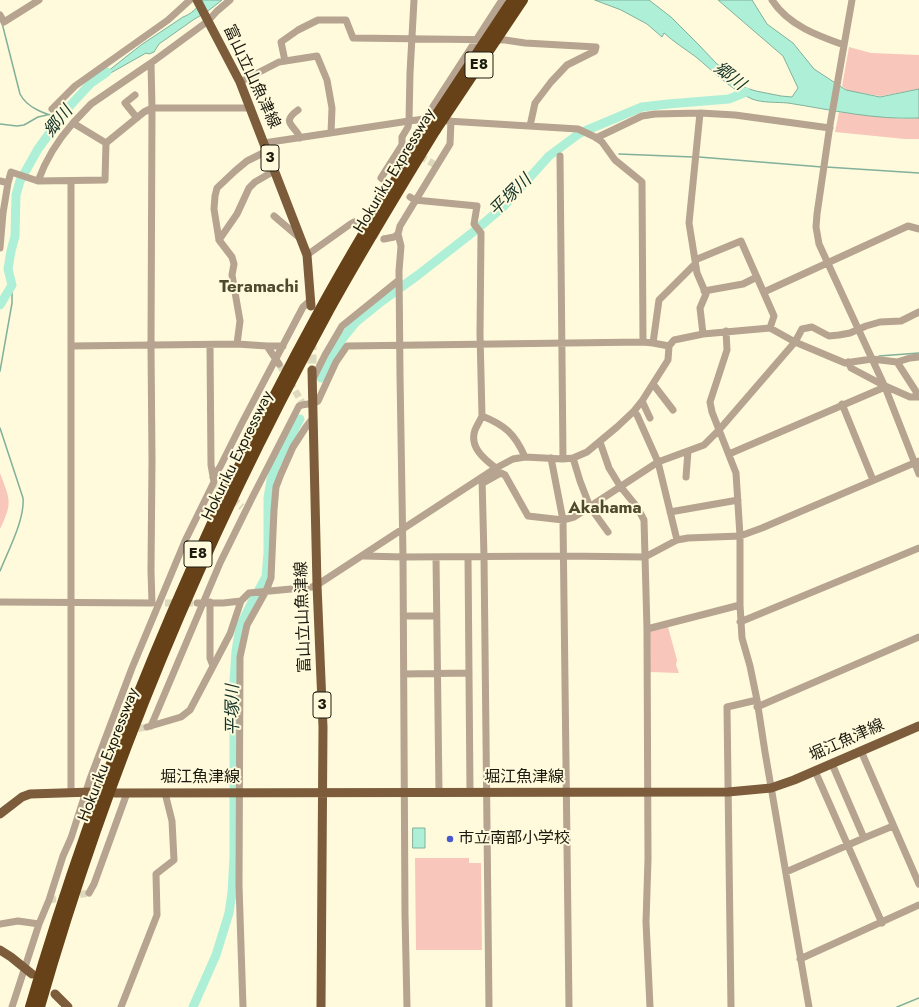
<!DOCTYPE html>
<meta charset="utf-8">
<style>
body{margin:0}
canvas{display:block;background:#fefadb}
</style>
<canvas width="919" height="1007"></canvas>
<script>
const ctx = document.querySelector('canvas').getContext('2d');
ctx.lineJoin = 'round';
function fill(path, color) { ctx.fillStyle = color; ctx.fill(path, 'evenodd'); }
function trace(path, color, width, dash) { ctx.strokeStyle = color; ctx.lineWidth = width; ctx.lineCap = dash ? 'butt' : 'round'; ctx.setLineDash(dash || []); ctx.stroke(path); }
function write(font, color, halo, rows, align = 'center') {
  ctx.font = font + ' Jost,"Noto Sans JP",sans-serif'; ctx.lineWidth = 4; ctx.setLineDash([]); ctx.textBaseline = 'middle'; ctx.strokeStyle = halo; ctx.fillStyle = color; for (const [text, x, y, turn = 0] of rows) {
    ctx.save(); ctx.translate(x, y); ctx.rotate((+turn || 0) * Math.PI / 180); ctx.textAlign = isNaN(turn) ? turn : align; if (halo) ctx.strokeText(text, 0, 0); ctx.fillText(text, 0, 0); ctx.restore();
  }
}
const green = new Path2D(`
 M849 47 871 53 919 55V89L881 96 848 91 842 86Z
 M839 112 902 119 919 118V139H905L835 132Z
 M0 473C10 500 13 502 0 529Z
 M668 627 677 660 676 665 679 673 650 672 648 631Z
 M415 858H469V863H481L482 950H416Z`);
const water = new Path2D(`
 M202 0H222L208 11 193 20 159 44 154 52 149 54 146 53 93 83 141 45 183 17C191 14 198 8 202 0Z
 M595 0H649L671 17 698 44 717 64 729 72 737 83 746 88 756 91 781 96 792 97 798 88 783 56 718 0H752L767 24 793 43 814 69 846 90 880 97 919 89V118C875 120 832 110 788 103 777 102 762 103 752 99 730 89 714 72 696 57 685 49 674 42 664 33L662 37 647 24 621 10Z
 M413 828H425V848H413Z`);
const stream = new Path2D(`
 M2 23 20 94C27 108 45 114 60 118
 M0 124 17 126 24 125 38 117 47 115
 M619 154 693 157
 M699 157 822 167
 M826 167 919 173
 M879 356 919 353
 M0 371 12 303V285
 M0 428 23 498C25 519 8 551 0 571
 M897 1007 919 998`);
const river = new Path2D(`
 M0 305 12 285 8 269 11 251 15 236 16 195 20 181 38 149 67 109 91 83 107 72
 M321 378 343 338 356 322 382 301 418 275 477 229 504 206 549 156 580 133 642 107 668 104 729 99 746 92
 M193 1007 216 955 229 913 232 893 234 857V680L236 651 240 627 251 604 266 577 268 553V498L271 480 276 465 300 419`);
const minorTunnel = new Path2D(`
 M402 145 437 166
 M354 222 384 239
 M279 364 303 404
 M217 485 242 507
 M165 603H197
 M107 734 147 727
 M49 900 89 893`);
const majorTunnel = new Path2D(`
 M312 341V370`);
const minor = new Path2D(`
 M772 0C788 25 818 36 844 45
 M852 0 830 125 817 214 816 227 819 244 885 387 919 474
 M0 15 4 22 39 0
 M285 61 281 42 298 30 318 20H346L353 38 505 40 525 43 596 47 595 51 567 65 551 82 535 103 530 126
 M151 63 208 21 217 11 230 0
 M240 82 279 62 317 56 327 80 332 108 331 133
 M135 95 125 103 137 118
 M52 109 75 86 168 20 190 0
 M298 110C280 123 295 125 300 138
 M425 119 502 0
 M447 121 578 129 595 137 602 142 615 160 642 182 643 342
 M596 138 642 116 655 114 700 113
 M264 143 409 121 425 119 436 120
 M560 156 563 459
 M0 181 8 183 11 172 38 181 105 180 106 143 144 112 152 108H251
 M38 181C46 159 58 140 73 123L106 143
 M385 181 381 178 402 145V137L408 127 409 121 410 73 414 0
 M410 197 415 200 477 206 474 224 481 233 480 334 482 416C505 425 515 434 525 457
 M274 216 301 239
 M384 239 394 237 398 234
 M219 240 237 214 249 188 255 182 274 171
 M0 248 3 213 8 183
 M307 255 349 225 354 222
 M695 260 741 241 774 316 770 328
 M704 291 743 284 757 277
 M764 292 908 226 919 229
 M726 331 727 350 710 402 712 412 736 473 740 536V605L742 638 750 666 757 700 765 752 809 1007
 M703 334 700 308 706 294 697 273 689 223 700 113 735 115 830 128
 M653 343 659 300 695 264
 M237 344 240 321 232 275 234 264 232 257 219 240 214 209 215 196 217 188 235 171 247 161 267 151
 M71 346 237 344 267 346 279 364
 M267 346H283
 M848 362 851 368 883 385 910 397H919
 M897 362 910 358 919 357
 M312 381 325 355 342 326 399 280
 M653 384 673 410
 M642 401 650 418
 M842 404 873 480
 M634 411 637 415 658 462 677 540
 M482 416C480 421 477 425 475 430 469 447 484 459 496 468
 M600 442 609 468 620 486 637 507 644 520 647 629 648 859 646 922 650 1007
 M729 454 885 387
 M573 458 580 481 590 507 608 532
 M213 477 220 467 242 423 303 307 311 300
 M686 477 688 451
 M482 478 484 557 489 1007
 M483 483 501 473 505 475 528 516 563 520 551 458
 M670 512 738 500
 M364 556 403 557 564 556 645 557 677 540 688 538 740 536 762 528 919 461
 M436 557 439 792
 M468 557 470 792
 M0 602 152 603 151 571 152 460 151 346 152 108 151 63 91 104 73 123
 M210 602V658L213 666
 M197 603H223L241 601
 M404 616H436
 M740 622 919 548
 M647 629 740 605
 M404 674 469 673
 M757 707 919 637
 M151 726 220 563 252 498 299 406C306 403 312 405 318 401L336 362 347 346 643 342 653 343 669 346
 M147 727 181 717 190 710 230 634 241 601 249 593 312 587 317 585 496 468 513 459 525 457 563 459 573 458 587 452 617 427 634 411 642 401 668 360 669 346 674 340 703 334 770 328 795 342 845 363 872 359 897 362 919 396
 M861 751 919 884
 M832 764 864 838 893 826
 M815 771 882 923
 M71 792V181
 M786 872 864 838
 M89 893 94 884 127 793
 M0 924 18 921 39 924
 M800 959 919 905
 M12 1007 39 924 49 900 63 856 71 838 90 779 107 734 132 668 185 541 214 482 211 465 210 346
 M121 1007 157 915 156 874 174 860 172 821 165 793
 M243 1007 239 885 240 657 247 625 266 591 271 578 274 510 276 487 281 474 293 447 306 427 313 418
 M407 1007 405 914 403 557 400 375 399 271 401 246 398 234 400 226 450 144 451 121
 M569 1007 563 520 574 517 658 462 704 445 719 430 795 342 802 329 812 327 829 336 839 335 850 333 866 326 880 322 901 321 919 312
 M731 1007 727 707 757 700`);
const major = new Path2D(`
 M197 0 240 82 307 255 311 306
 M312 370 317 585 323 727 321 1007
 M115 793 728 792 771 788 794 780 919 726
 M0 814 22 797 30 794 92 792
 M0 950 11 957 32 974
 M55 994 68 1007`);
const highway = new Path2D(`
 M30 1007C100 766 198 533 318 313 352 251 389 190 427 129
 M40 1007C108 769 206 536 325 318 360 254 398 192 436 130`);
const highwayBridge = new Path2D(`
 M427 129 512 0
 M436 130 523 0`);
const markers = [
 [450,839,4,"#4659cd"]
];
const shields = [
 [479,65,28],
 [270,158,18],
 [198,554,28],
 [322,705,18]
];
const shieldNames = [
 ["E8",479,65],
 ["3",270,158],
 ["E8",198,554],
 ["3",322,705]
];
const streetNames = [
 ["富山立山魚津線",251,77,65],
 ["Hokuriku Expressway",395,171,-59],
 ["Hokuriku Expressway",238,456,-64],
 ["富山立山魚津線",304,617,-92],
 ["堀江魚津線",847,741,-24],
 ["Hokuriku Expressway",109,755,-69],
 ["堀江魚津線",200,778],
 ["堀江魚津線",524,778]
];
const poiNames = [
 ["市立南部小学校",458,839]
];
const waterNames = [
 ["郷川",729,77,37],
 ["郷川",59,122,-51],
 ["平塚川",511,196,-45],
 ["平塚川",234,710,-90]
];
const neighbourhoodNames = [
 ["Teramachi",259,288],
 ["Akahama",605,509]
];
fill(green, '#f9c6bb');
fill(water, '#adf0d7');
trace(water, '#82b09b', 1);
trace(stream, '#82b09b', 1.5);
trace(river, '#adf0d7', 9);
trace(minorTunnel, '#dcd9bd', 7, [7, 3.5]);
trace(majorTunnel, '#dcd9bd', 9, [9, 4.5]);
trace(minor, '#b6a390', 7);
trace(major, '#7c5c3a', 9);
trace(highway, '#674218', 10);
trace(highwayBridge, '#674218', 10);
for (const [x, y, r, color] of markers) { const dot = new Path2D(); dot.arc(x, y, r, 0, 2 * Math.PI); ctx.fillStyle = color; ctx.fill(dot); trace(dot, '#fefadb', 1.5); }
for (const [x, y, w] of shields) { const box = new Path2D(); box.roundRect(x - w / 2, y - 13, w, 26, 3); ctx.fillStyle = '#fefadb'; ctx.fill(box); trace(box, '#1d1b10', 1); }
write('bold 15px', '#1d1b10', null, shieldNames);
write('16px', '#1d1b10', '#fefadb', streetNames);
write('16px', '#1d1b10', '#fefadb', poiNames, 'left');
write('italic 17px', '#133228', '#fefadb', waterNames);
write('bold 17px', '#4e4a30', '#fefadb', neighbourhoodNames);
</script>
